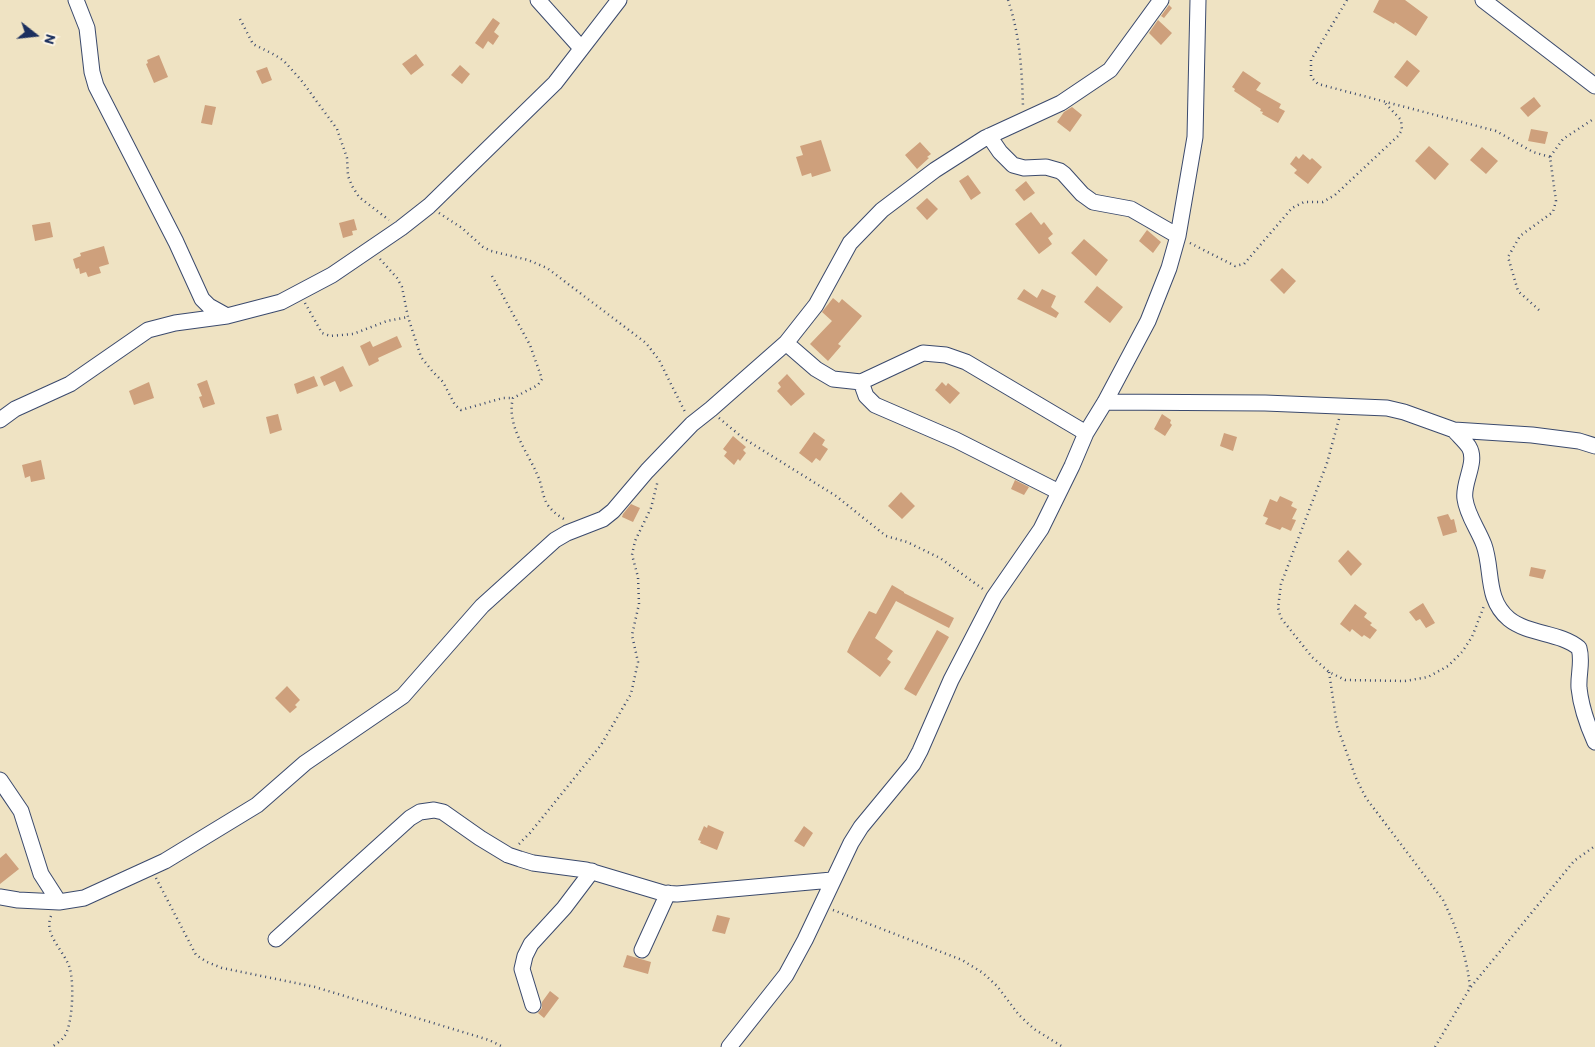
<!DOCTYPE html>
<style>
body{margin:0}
#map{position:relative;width:1595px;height:1047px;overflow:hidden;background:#efe3c3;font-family:Itim,sans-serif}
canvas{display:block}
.north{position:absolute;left:10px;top:10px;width:50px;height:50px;-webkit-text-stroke:4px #fcf5e5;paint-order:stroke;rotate:106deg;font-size:14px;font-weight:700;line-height:20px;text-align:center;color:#1b2f5e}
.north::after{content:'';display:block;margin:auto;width:18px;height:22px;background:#1b2f5e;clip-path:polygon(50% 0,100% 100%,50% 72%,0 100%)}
</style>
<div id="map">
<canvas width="1595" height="1047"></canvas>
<div class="north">N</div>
</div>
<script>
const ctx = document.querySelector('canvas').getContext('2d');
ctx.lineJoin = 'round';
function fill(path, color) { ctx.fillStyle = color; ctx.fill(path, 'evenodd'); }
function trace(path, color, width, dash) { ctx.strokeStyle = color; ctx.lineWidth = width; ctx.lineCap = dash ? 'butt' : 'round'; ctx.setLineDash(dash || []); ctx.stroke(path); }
const building = new Path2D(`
 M1379 0H1405L1428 17 1416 36 1395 22 1394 24 1373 12Z
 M1169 5 1172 8 1164 18 1161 16Z
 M493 18 500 23 494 32 499 36 493 45 488 41 483 49 475 43Z
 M1158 20 1172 33 1161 45 1149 33Z
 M416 54 424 65 411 75 402 64Z
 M159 55 168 77 154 83 146 64 148 63 147 60Z
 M1407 60 1420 71 1407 87 1394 77Z
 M460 65 470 74 462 84 451 75Z
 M267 67 272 80 262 84 256 71Z
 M1243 71 1261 83 1256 90 1281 104 1279 108 1285 111 1278 123 1262 114 1263 112 1260 111 1261 109 1234 91 1235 89 1232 87Z
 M1534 97 1541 106 1528 117 1520 108Z
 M205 105 216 107 212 125 201 123Z
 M1072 107 1082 115 1070 132 1057 122 1064 112Z
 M1531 129 1548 132 1545 144 1528 141Z
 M821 140 831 171 812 177 811 173 802 176 796 157 803 155 800 146Z
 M920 142 931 154 927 157 929 158 917 169 905 155Z
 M1429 146 1449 164 1435 180 1415 161Z
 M1482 147 1498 161 1486 174 1470 160Z
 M1303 154 1310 160 1312 158 1322 167 1308 184 1294 173 1297 170 1290 164 1296 156 1299 159Z
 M968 175 981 193 971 200 959 181Z
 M1026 181 1035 193 1024 201 1015 190Z
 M927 198 938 209 927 220 916 208Z
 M1031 212 1041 225 1044 222 1053 234 1048 238 1052 244 1039 254 1015 224Z
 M354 219 357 230 352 231 353 235 343 238 339 223Z
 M50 222 53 237 35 241 32 225Z
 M1147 230 1161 242 1153 253 1139 241Z
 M1084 239 1108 260 1096 276 1071 253Z
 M104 246 109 264 99 267 101 273 88 277 86 272 80 274 79 268 76 269 73 259 81 256 80 253Z
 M1282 268 1296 281 1284 294 1270 280Z
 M1097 286 1123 307 1110 323 1084 302Z
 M1024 289 1037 298 1042 289 1056 296 1051 307 1059 313 1056 318 1017 299Z
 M833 298 839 303 842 299 862 316 838 344 841 346 828 361 810 344 832 321 822 312Z
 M397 336 402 347 378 358 379 361 369 366 360 346 370 341 373 347Z
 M343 366 353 386 340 392 335 381 324 386 320 377Z
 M787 374 805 394 791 406 777 391 781 387 778 383Z
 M314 376 318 386 297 394 294 384Z
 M207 380 215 404 203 408 199 397 202 396 197 384Z
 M149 382 154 398 134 405 129 391Z
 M942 382 946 386 948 383 960 393 950 404 935 390Z
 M278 414 282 430 270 434 266 417Z
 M1162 414 1171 420 1170 423 1172 425 1165 436 1154 429Z
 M814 432 825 440 822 445 828 449 820 461 816 458 812 463 799 453Z
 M1224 433 1237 437 1233 451 1220 446Z
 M733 436 746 447 743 450 746 453 740 461 738 459 734 465 724 456 727 452 723 449Z
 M41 460 45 479 31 482 30 476 25 478 22 465Z
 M1015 480 1029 487 1024 495 1011 489Z
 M901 492 915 506 902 519 888 506Z
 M1280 496 1293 502 1291 506 1297 509 1292 519 1296 520 1291 531 1282 527 1280 530 1265 524 1268 518 1263 516 1270 499 1277 502Z
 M631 504 640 508 633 522 622 517 623 514Z
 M1448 514 1451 520 1454 519 1457 532 1443 536 1437 517Z
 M1348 550 1362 564 1351 576 1338 561Z
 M1531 567 1546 570 1543 579 1529 576Z
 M892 585 904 592V593L954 618 949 628 896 601 875 638 893 651 887 659 891 662 880 677 847 652 852 641 869 611 876 614Z
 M1423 603 1435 623 1426 628 1420 619 1416 621 1409 612Z
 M1355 604 1367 613 1364 617 1372 623 1370 625 1377 630 1370 639 1364 635 1362 637 1352 629 1350 632 1340 624Z
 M937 630 949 637 916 696 904 689Z
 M287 686 300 700 295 705 297 707 290 713 275 698Z
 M708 825 724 832 717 850 700 843 701 841 698 840 704 826 707 828Z
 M804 826 813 833 804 847 794 841Z
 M6 853 19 869 0 884V858Z
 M717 915 730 918 725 934 712 931Z
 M627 955 651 962 648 974 623 967Z
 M550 991 559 998 544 1018 538 1013 542 1008V1002Z`);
const path = new Path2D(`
 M1008 0C1020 35 1022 71 1023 107
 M1347 0 1311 60V77L1318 84 1496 131 1533 152 1550 157
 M240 19 253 44 275 55 284 61 301 80 337 129 347 158 348 176 352 186 359 197 389 220
 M439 213 462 228 483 247 491 251 528 260 547 268 646 343 659 360 685 412
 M1190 243 1235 266 1244 264 1292 208 1304 202H1323L1335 195 1398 136 1402 130 1401 120 1385 103
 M380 259 397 278 402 287 408 317 421 357 433 372 443 382 455 405 461 410 503 398H513
 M492 276 530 345 542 379 538 385 513 398C506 425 527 451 537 474 542 484 542 495 547 504 552 511 557 515 564 519
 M305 303 322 333 330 336 353 334 387 321 408 317
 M1539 310 1518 291 1508 257 1520 236 1553 212 1556 201 1550 157 1563 139 1595 118
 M719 418 743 438 836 496 886 536 907 542 940 558 983 589
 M1339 419 1327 463 1281 584 1278 608 1281 618 1312 657 1329 672 1345 680 1405 681 1428 677 1448 666 1462 652 1472 637 1484 606
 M1329 672 1337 726 1356 778 1366 798 1443 900C1457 929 1467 956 1470 988
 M519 844 530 833 601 745 631 694 638 662 632 635 639 604 638 577 632 555 633 550 635 541 651 508 658 480
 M156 878 196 955 207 962 222 968 315 987 489 1040 503 1047
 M833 910 962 960 983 973 997 986 1019 1015 1034 1029 1063 1047
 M51 916C43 935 65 951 70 969 74 983 73 1025 64 1037 61 1041 56 1044 52 1047
 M1435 1047 1470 988 1574 861 1595 846`);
const minor = new Path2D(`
 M76 0 87 28 92 72 96 86 176 242 202 299 209 306 227 316
 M538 0 581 48
 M1483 0 1595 86
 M989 136 1000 152 1013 165 1024 168 1046 167 1060 171 1064 174 1082 194 1093 202 1131 209 1178 236
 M786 343 816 369 833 379 861 382 866 396 875 405 956 440 1059 492
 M861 382 923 353 946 355 966 362 1086 433
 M1105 402 1265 403 1387 408 1404 412 1454 430 1532 435 1579 441 1595 446
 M0 420 15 409 70 384 148 330 175 323 227 316 281 302 332 275 401 228 429 206 555 83 619 0
 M1454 430C1458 435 1465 441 1469 447 1478 462 1462 483 1465 499 1467 515 1478 529 1484 545 1493 570 1485 599 1509 619 1529 635 1560 632 1579 648 1583 662 1578 674 1579 688 1581 707 1587 724 1595 742
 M0 780 21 811 41 874 59 902 84 898 165 861 257 805 305 763 403 696 482 606 555 540 567 533 603 519 613 511 647 471 692 424 711 409 786 343 816 305 850 243 882 210 935 170 985 138 1061 103 1110 70 1161 0
 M0 897 18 900 59 902
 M276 939 410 818 420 812 434 810 443 812 480 838 508 855 520 859 533 863 586 870 663 893 677 894 832 880
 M642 950 668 893
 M533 1005 522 969 525 956 531 944 564 908 592 871
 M729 1047 786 975 805 940 851 843 861 827 913 764 920 751 951 680 994 597 1041 529 1072 466 1086 433 1105 402 1148 321 1169 268 1178 236 1195 137 1198 0`);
fill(building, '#cea07c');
trace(minor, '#3b4a6d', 17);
trace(path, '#3b4a6d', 2.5, [1, 4]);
trace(minor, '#fff', 15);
</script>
